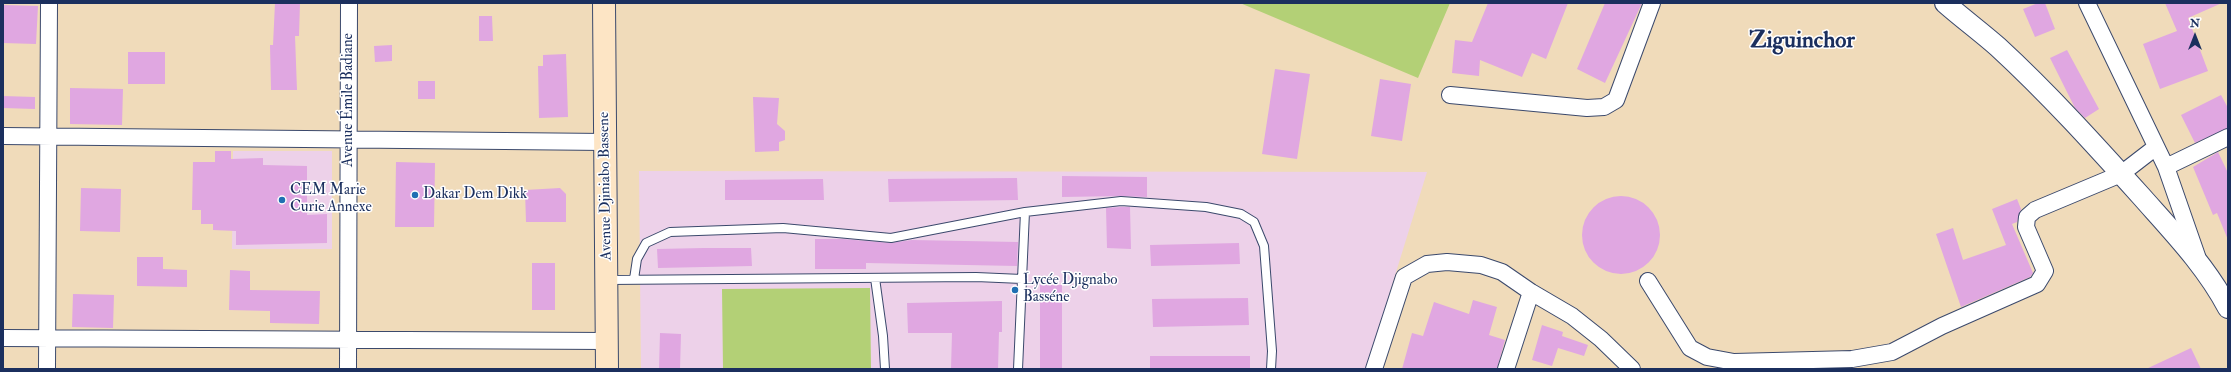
<!DOCTYPE html>
<meta charset="utf-8">
<style>
body{margin:0}
#map{position:relative;width:2231px;height:372px;overflow:hidden;background:#f0dbba;font-family:"IM FELL Double Pica",serif}
canvas{display:block}
.frame{position:absolute;inset:0;border:4px solid #1b2f5e;pointer-events:none}
.north{position:absolute;left:2175px;top:16px;width:40px;height:40px;-webkit-text-stroke:3px #fff;paint-order:stroke;rotate:0deg;font-size:11px;font-weight:700;line-height:16px;text-align:center;color:#1b2f5e}
.north::after{content:'';display:block;margin:auto;width:14px;height:18px;background:#1b2f5e;clip-path:polygon(50% 0,100% 100%,50% 72%,0 100%)}
</style>
<div id="map">
<canvas width="2231" height="372"></canvas>
<div class="frame"></div>
<div class="north">N</div>
</div>
<script>
const ctx = document.querySelector('canvas').getContext('2d');
ctx.lineJoin = 'round';
function fill(path, color) { ctx.fillStyle = color; ctx.fill(path, 'evenodd'); }
function trace(path, color, width, dash) { ctx.strokeStyle = color; ctx.lineWidth = width; ctx.lineCap = dash ? 'butt' : 'round'; ctx.setLineDash(dash || []); ctx.stroke(path); }
function write(font, color, halo, rows, align = 'center') {
  ctx.font = font + ' "IM FELL Double Pica",serif'; ctx.lineWidth = 3; ctx.setLineDash([]); ctx.textBaseline = 'middle'; ctx.strokeStyle = halo; ctx.fillStyle = color; for (const [text, x, y, turn = 0] of rows) {
    ctx.save(); ctx.translate(x, y); ctx.rotate((+turn || 0) * Math.PI / 180); ctx.textAlign = isNaN(turn) ? turn : align; if (halo) ctx.strokeText(text, 0, 0); ctx.fillText(text, 0, 0); ctx.restore();
  }
}
const built = new Path2D(`
 M233 151H332V249H232Z
 M639 171 1427 172 1366 369H641Z`);
const green = new Path2D(`
 M1240 3H1450L1418 78Z
 M870 288 871 369H723L722 289Z`);
const building = new Path2D(`
 M275 3H300L299 36H295L297 90H271L270 45H273Z
 M1488 3H1568L1546 59 1532 53 1522 77 1480 60 1479 76 1452 73 1455 40 1472 42Z
 M1605 3H1642L1605 83 1577 69Z
 M2038 3H2045L2055 29 2035 37 2023 9Z
 M2165 3H2222L2188 18 2208 71 2160 89 2143 44 2177 31Z
 M3 5 38 6 36 44 3 43Z
 M479 16H492L493 41H479Z
 M392 45V61L375 62 374 46Z
 M2067 50 2099 109 2085 118 2075 108 2050 58Z
 M128 52H165V84H128Z
 M566 54 568 117 539 118 538 66H543V55Z
 M1275 69 1310 74 1297 159 1262 154Z
 M1380 79 1411 84 1402 141 1371 136Z
 M418 81H435V99H418Z
 M70 88 123 89 122 125 70 124Z
 M2221 95 2228 108V128L2195 143 2181 115Z
 M3 96 35 97V109L3 108Z
 M753 97 779 98 777 124 785 131V140L779 142V151L755 152Z
 M215 151H231V159L263 158V165L307 166V215L327 214V243L236 245V231L213 230V224H201V210H192L193 162H215Z
 M2218 152 2228 173V240L2217 213 2213 215 2193 167Z
 M396 162 435 163 434 227H395Z
 M1062 176 1147 177V197L1121 196 1062 197Z
 M1017 178 1018 200 889 202 888 179Z
 M823 179 824 200H725V180Z
 M81 188 121 189 120 232 80 231Z
 M560 188 566 194V222H526L525 190Z
 M1582 235a39 39 0 1 1 78 0a39 39 0 1 1-78 0Z
 M2017 199 2021 209 2017 222 2012 224 2033 273 2030 277 1961 307 1936 234 1953 228 1963 260 2006 245 1992 209Z
 M1121 207H1130L1131 249 1107 248 1106 208Z
 M815 239H843L890 243 912 240 1018 242 1017 266 866 263V269H815Z
 M1239 243 1240 264 1151 266 1150 245Z
 M704 248H751L752 266 658 268 657 249Z
 M137 257H163V269L187 270V287L137 286Z
 M532 263H555V310H532Z
 M230 270 250 271V290L320 291 319 324 270 323V311L229 310Z
 M1040 285H1062V369H1040Z
 M73 294 114 295 113 328 72 327Z
 M1248 298 1249 325 1153 327 1152 299Z
 M1473 300 1497 307 1489 335 1505 340 1497 369H1402L1412 333 1423 336 1434 302 1469 314Z
 M1002 301V332H999L998 369H951L952 333H908L907 303Z
 M1542 325 1563 332 1562 336 1588 345 1584 356 1558 348 1552 366 1532 360Z
 M660 333 681 334 680 369H659Z
 M2191 348 2201 369H2146Z
 M1150 356H1250V369H1150Z`);
const service = new Path2D(`
 M875 278 883 336 885 369
 M634 279 637 259 646 243 670 232 783 228 891 238 1025 212 1121 201 1206 207 1241 214 1254 222 1264 246 1272 351 1271 369
 M608 280 976 277 1022 279
 M1018 369 1025 212`);
const minor = new Path2D(`
 M2087 3 2166 167 2197 256
 M1450 95 1587 108 1604 107 1616 100 1652 3
 M3 136 605 142
 M2166 167 2228 137
 M1648 281 1690 348 1707 357 1734 362 1852 359 1892 352 1942 326 2037 284 2045 271 2026 227 2027 217 2035 210 2121 174 2156 147
 M3 338 607 341
 M47 369 49 3
 M348 369 349 3
 M1374 369 1404 277 1427 264 1447 262 1481 265 1502 272 1531 292 1572 316 1601 339 1632 369
 M1506 369 1531 292`);
const tertiary = new Path2D(`
 M1945 3C1962 18 1981 32 1998 47 2049 94 2095 145 2141 196 2172 231 2206 266 2228 308`);
const secondary = new Path2D(`
 M604 3 607 369`);
const markers = [
 [415,195,4,"#1f6fb2"],
 [282,200,4,"#1f6fb2"],
 [1015,290,4,"#1f6fb2"]
];
const streetNames = [
 ["Avenue Émile Badiane",349,100,-90],
 ["Avenue Djiniabo Bassene",606,186,-91]
];
const poiNames = [
 ["CEM Marie",290,191],
 ["Curie Annexe",290,208],
 ["Dakar Dem Dikk",423,195],
 ["Lycée Djignabo",1023,281],
 ["Basséne",1023,298]
];
const townNames = [
 ["Ziguinchor",1802,42]
];
fill(built, '#edd1e9');
fill(green, '#b3d076');
fill(building, '#e0a7e1');
trace(service, '#3b496c', 10);
trace(minor, '#3b496c', 18);
trace(tertiary, '#3b496c', 22);
trace(secondary, '#3b496c', 24);
trace(service, '#fff', 8);
trace(minor, '#fff', 16);
trace(tertiary, '#fff', 20);
trace(secondary, '#fde5c5', 22);
for (const [x, y, r, color] of markers) { const dot = new Path2D(); dot.arc(x, y, r, 0, 2 * Math.PI); ctx.fillStyle = color; ctx.fill(dot); trace(dot, '#fff', 1.5); }
write('15px', '#1b2f5e', '#fff', streetNames);
write('15px', '#1b2f5e', '#fff', poiNames, 'left');
write('bold 23px', '#1b2f5e', '#fff', townNames);
</script>
